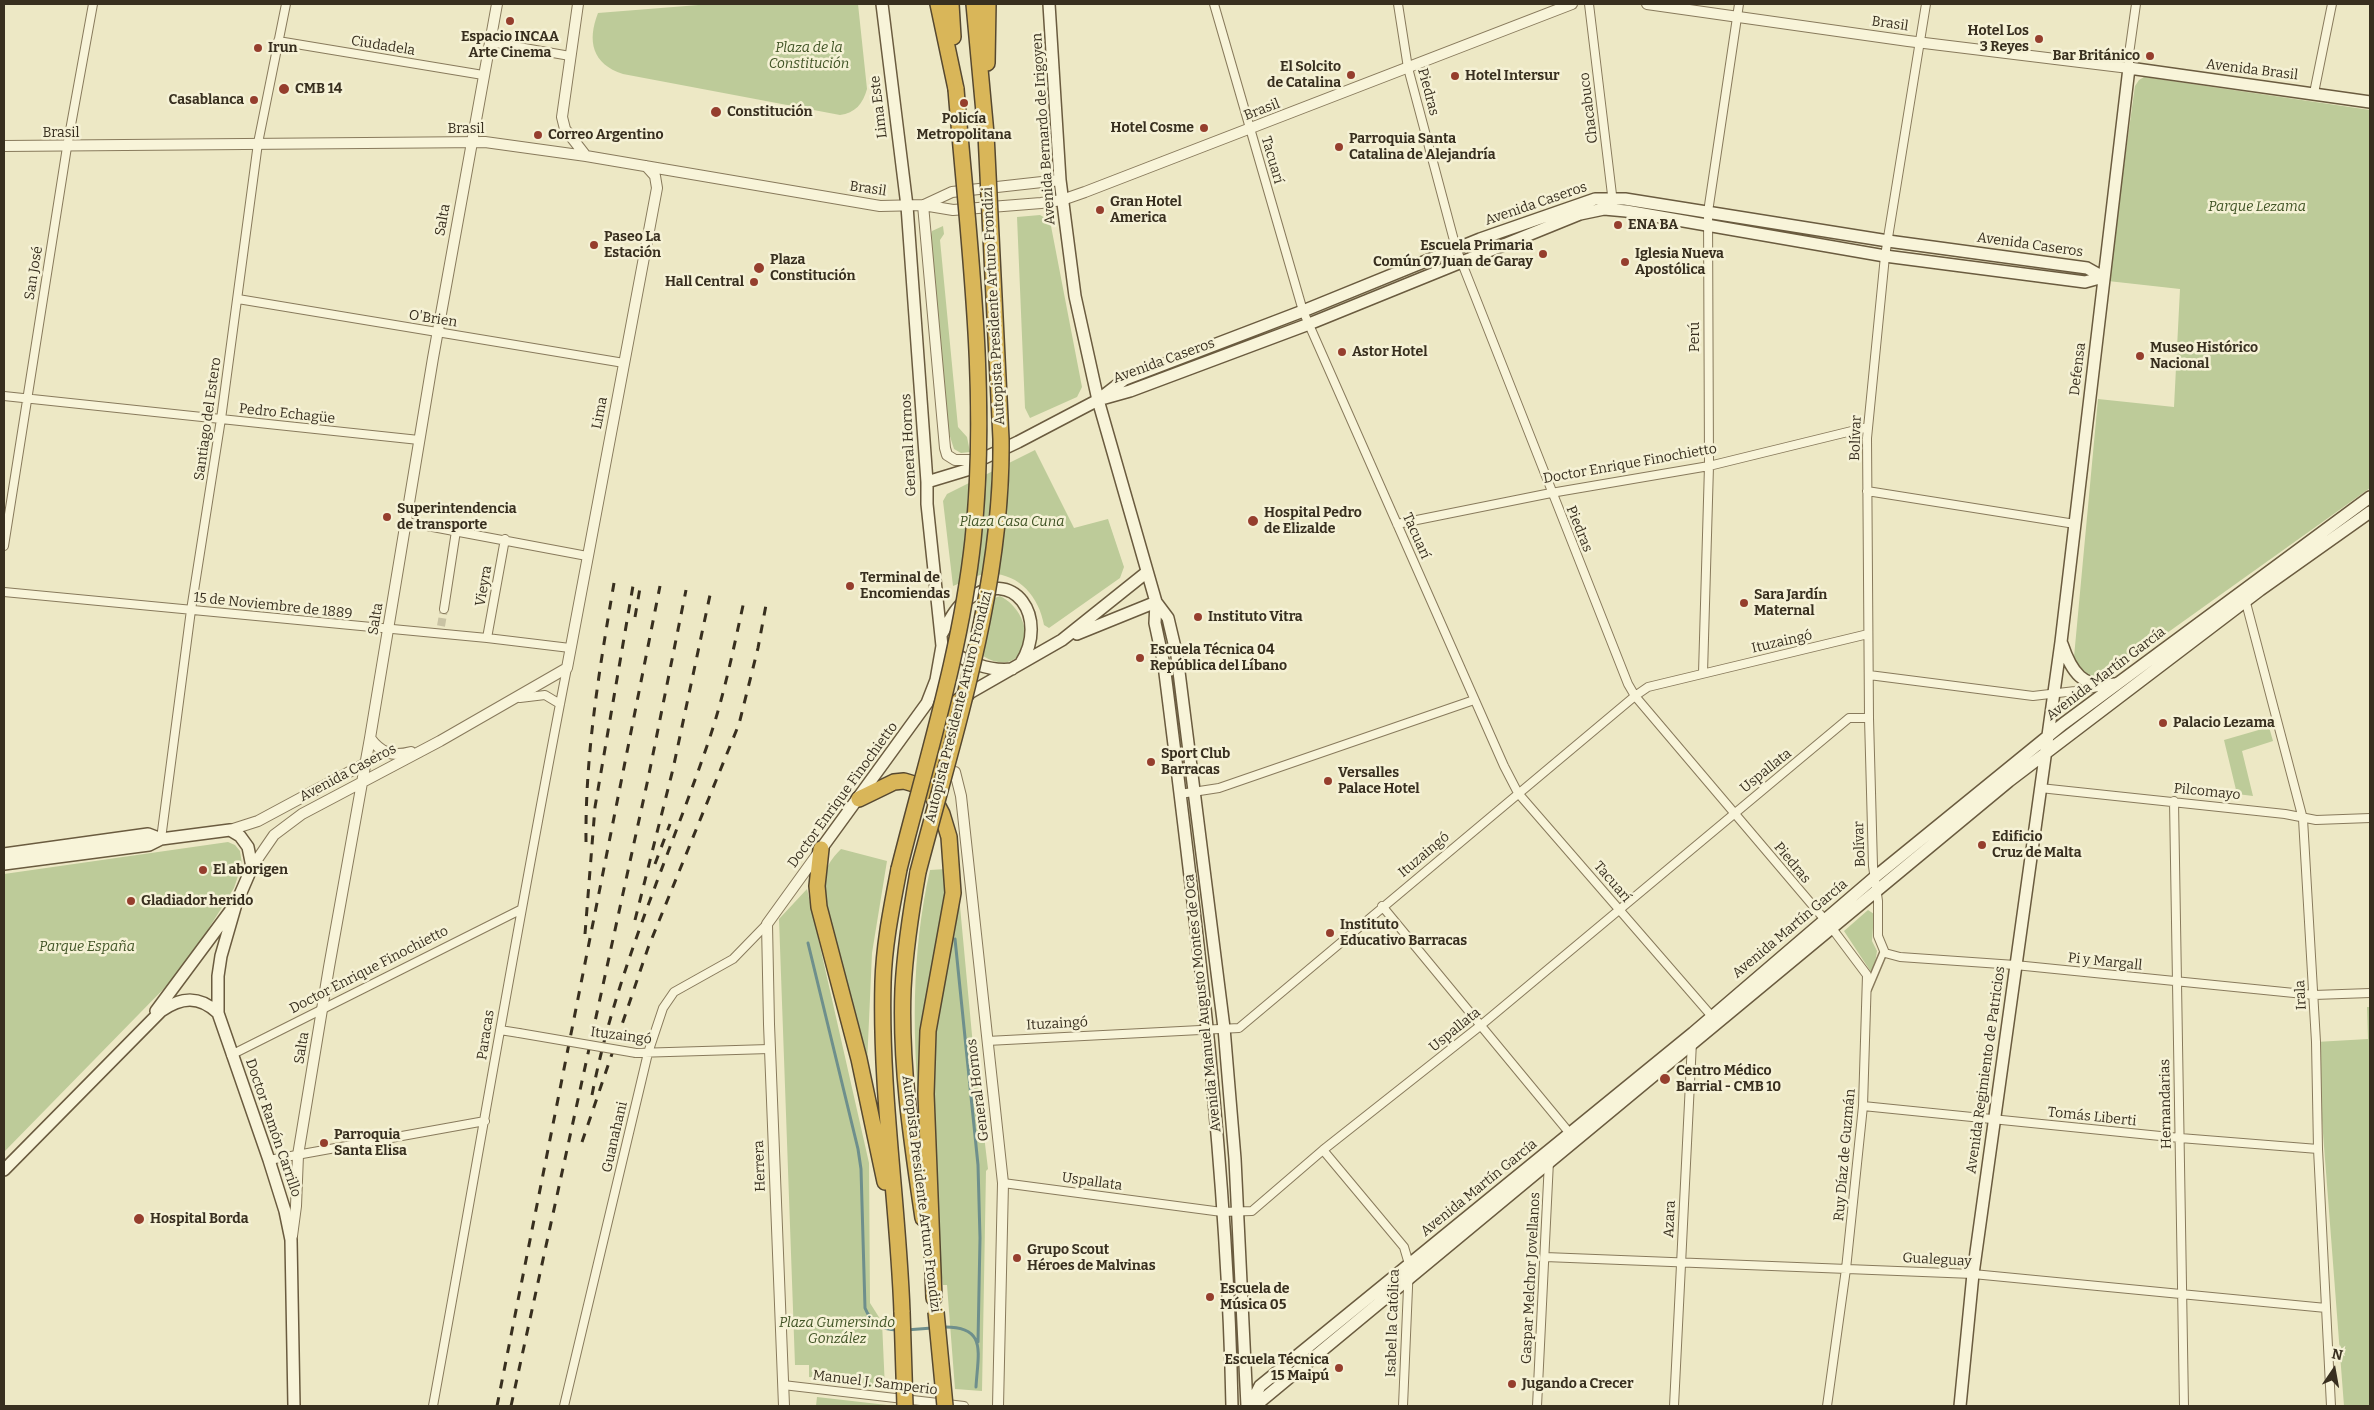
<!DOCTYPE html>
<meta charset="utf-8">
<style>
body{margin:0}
#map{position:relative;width:2374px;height:1410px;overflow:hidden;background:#ede8c5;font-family:Bitter,serif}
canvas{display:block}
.frame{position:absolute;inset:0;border:5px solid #382f1f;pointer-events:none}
.north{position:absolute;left:2309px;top:1345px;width:50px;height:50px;-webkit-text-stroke:4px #f5f1d5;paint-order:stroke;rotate:12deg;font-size:14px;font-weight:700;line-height:20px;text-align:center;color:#382f1f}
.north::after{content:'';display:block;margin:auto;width:18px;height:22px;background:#382f1f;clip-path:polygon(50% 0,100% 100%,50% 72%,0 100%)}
</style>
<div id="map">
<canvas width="2374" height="1410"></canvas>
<div class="frame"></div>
<div class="north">N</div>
</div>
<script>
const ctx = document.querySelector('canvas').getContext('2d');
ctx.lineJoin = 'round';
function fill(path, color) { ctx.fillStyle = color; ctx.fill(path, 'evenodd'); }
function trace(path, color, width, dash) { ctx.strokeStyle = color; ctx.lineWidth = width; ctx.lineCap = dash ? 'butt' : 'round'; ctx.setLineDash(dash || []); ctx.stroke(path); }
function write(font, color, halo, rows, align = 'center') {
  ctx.font = font + ' Bitter,serif'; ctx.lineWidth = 5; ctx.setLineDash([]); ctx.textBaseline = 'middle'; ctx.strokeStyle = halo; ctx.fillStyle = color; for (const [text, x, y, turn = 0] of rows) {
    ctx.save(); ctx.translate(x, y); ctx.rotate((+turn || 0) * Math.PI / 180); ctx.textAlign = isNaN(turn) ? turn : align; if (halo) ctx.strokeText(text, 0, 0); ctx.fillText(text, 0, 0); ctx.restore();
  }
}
const green = new Path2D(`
 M711 4H858L867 89C863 104 855 113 840 115L623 74C592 64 587 41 598 13Z
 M2144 77 2370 110V488L2111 673 2103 678 2093 679 2078 668 2074 657 2098 399 2174 407 2180 289 2108 281 2135 86 2139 80Z
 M1040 215 1047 219 1051 226 1082 387 1077 397 1030 418 1025 408 1017 217Z
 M943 226 944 234 940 240 958 427 967 437 970 452 961 453 954 449 948 430 931 236 932 231Z
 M1035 450 1074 528 1108 519 1124 567 1120 578 1049 628 1044 625C1039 596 1017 571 986 574 975 575 963 582 953 586L943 501 947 494Z
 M1000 596C1042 618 1028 683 983 656L995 598Z
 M2269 727 2273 741 2242 751 2253 796 2237 794 2224 740Z
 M228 842 235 845 240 851 242 864 234 888 184 968 4 1152V874Z
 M841 849 887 861 872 953 867 1065 824 905C823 879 822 868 841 849Z
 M946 869 948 885 921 1126C912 1041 911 953 930 870Z
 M958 885 972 1035 988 1169 986 1171 982 1391 955 1389 947 1285H943L940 1263 932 1099 935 1021Z
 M807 889 869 1163 870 1303 882 1322 885 1389C859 1387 835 1379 809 1377V1365H795L779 919Z
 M1868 910 1874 914 1872 941 1877 951 1874 969 1871 972 1844 931Z
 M2367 1007H2370V1406H2344L2316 1042 2368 1039Z
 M817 1397 887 1405V1406H816Z`);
const stream = new Path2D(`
 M955 939 978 1165 980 1238 978 1342
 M808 943 858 1149 861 1169 865 1308C871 1323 881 1330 897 1330
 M941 1327C988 1325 978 1352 976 1387
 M906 1330 932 1328`);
const minorTunnel = new Path2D(`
 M441 626 444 609`);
const pedestrian = new Path2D(`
 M1868 989 1884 951`);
const minor = new Path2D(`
 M1214 4 1303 311 1504 766 1518 793 1715 1020
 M1398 4 1408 68 1456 248 1628 684 1635 696 1831 927 1867 975 1863 1106 1846 1269 1827 1406
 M1589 4 1613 203
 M1926 4 1885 256 1867 438 1869 718 1873 866 1878 901V936L1885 953 1900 957 2015 965 2314 995 2370 993
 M278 41 483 75
 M490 42 570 56
 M2129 68V54L2136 4
 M2314 93 2332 4
 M238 299 624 363
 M4 396 419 440
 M1867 491 2075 524
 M406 522 587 556
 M1397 524 1551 493 1709 466 1868 427
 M4 546 67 147 93 4
 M4 592 487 638 570 648
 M2245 599 2303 819 2316 1042 2318 1149 2331 1406
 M444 609 456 531
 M487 638 505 539
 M1703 673 1709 466 1708 212 1739 4
 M1869 675 2033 696 2075 691 2098 687
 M520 698 545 695 560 704
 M2040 788 2285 814 2316 820 2370 818
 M1180 794 1219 788 1474 700
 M2174 801 2184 1406
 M161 839 191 610 221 419 258 143 286 4
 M1382 906 1572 1136
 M500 1030 519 1033
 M987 1041 1239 1028 1635 696 1648 687 1868 634
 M636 1053 769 1049
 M231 1055 520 910
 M1863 1106 2180 1138 2318 1149
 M1323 1150 1404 1247 1409 1264 1403 1406
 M269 1160 485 1121
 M1003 1183 1222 1212 1252 1211 1323 1150 1480 1026 1849 718H1869
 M1545 1257 1973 1274 2326 1308
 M783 1385 964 1406
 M433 1406C478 1160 519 913 567 668
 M564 1406 648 1053 663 1008 674 992 733 959 767 924
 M1537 1406 1549 1161
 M1674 1406 1692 1042`);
const tertiary = new Path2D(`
 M578 4 562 117 565 129 586 156
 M1647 4 1908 41 2129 68
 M4 146 485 142 586 156 880 206 923 205 953 210 1041 203 1062 200 1085 192 1572 4
 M923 205 945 448 947 455 955 460H980
 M924 205 952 192 1060 180
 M370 738C381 753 392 757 411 752
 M955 772 961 796 1003 1183 998 1406
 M230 830 258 821 366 763
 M252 867 274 835 302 814 440 741 567 668 657 188 655 176 646 166
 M292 1236 296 1206 298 1155 329 967 370 738 433 358 497 4
 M784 1406 769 1024 767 924 819 852`);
const secondary = new Path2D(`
 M1049 4 1060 180 1075 296 1098 400 1156 602 1155 623 1164 665C1195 911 1227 1158 1232 1406
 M1105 398 1130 391 1309 324 1580 214 1604 209 1626 211 1885 256 2085 282 2103 277
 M927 482 970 469 980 460 1018 442 1098 400 1125 379 1303 311 1480 239 1595 199H1625L1888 241 2087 268 2103 277
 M1156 602 1168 618 1177 656 1224 1028 1235 1159 1247 1406
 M1077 634 1156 602
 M941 635C948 624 954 609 965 601 1015 563 1049 619 1021 663
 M2062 644C2071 671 2083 690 2115 684
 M947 650C967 661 988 672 1012 669
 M966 695 1062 640 1147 572
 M821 849 927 703 936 680 942 646 927 504V482L907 206 882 4
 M4 854 148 834 161 839
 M4 864 149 845 161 839 230 830 240 836 248 847 252 867 236 904 221 956 218 976V1013L269 1160 285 1211 291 1240 294 1406
 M156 1011 231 910
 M4 1170 161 1011C181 997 199 995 218 1013
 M1250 1406 1260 1386 1693 1033 1875 877 2063 724 2370 497
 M1255 1406 2009 781 2260 590 2370 512
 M1960 1406 1973 1274 2061 642 2129 68 2370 102`);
const motorway = new Path2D(`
 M938 4 956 89
 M951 4 953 37
 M974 4 986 134
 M987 63 988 4
 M859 799 894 782 904 781 914 784 931 793 942 814 949 837 953 893 928 1031 926 1094 934 1298
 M935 799C935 777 933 732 946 714 951 707 960 701 966 695
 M821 849 817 886 819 907 859 1059 885 1182
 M899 869C892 906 884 944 883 982 880 1092 898 1202 902 1312
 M918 872C911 911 905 950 903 989 900 1066 912 1143 923 1218`);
const rail = new Path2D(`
 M635 617 641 582
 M586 842C585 752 600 666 615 577
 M655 864 670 824
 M635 920 673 769 710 595
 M585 934 595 807 634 580
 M592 1095C616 970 670 856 710 737 725 692 734 646 744 601
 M582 1142 648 948 739 724 758 648 766 605
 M497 1406 660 586
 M511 1406 648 779 686 590`);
const minorBridge = new Path2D(`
 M519 1033 636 1053`);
const motorwayBridge = new Path2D(`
 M899 869C926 761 961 652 973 540 989 391 968 238 956 89
 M918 872C955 730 1003 586 1001 439L986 134
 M902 1312 905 1406
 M936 1312 945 1406`);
const markers = [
 [510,21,5,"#953e2d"],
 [2039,39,5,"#953e2d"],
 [258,48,5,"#953e2d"],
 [2150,56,5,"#953e2d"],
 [1351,75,5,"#953e2d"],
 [1455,76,5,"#953e2d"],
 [284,89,6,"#953e2d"],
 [254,100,5,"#953e2d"],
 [964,103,5,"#953e2d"],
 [716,112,6,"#953e2d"],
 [1204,128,5,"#953e2d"],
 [538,135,5,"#953e2d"],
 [1339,147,5,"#953e2d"],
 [1100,210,5,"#953e2d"],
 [1618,225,5,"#953e2d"],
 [594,245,5,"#953e2d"],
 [1543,254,5,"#953e2d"],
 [1625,262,5,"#953e2d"],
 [759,268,6,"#953e2d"],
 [754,282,5,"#953e2d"],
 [1342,352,5,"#953e2d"],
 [2140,356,5,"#953e2d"],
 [387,517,5,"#953e2d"],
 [1253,521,6,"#953e2d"],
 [850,586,5,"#953e2d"],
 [1744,603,5,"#953e2d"],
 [1198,617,5,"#953e2d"],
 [1140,658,5,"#953e2d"],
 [2163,723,5,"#953e2d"],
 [1151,762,5,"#953e2d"],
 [1328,781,5,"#953e2d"],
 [1982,845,5,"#953e2d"],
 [203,870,5,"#953e2d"],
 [131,901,5,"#953e2d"],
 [1330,933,5,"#953e2d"],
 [1665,1079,6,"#953e2d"],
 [324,1143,5,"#953e2d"],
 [139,1219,6,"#953e2d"],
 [1017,1258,5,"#953e2d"],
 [1210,1297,5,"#953e2d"],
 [1339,1368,5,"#953e2d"],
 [1512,1384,5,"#953e2d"]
];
const streetNames = [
 ["Brasil",1890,24,8],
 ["Ciudadela",383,46,9],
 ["Avenida Brasil",2252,70,7],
 ["Piedras",1428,92,75],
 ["Lima Este",879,107,-97],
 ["Chacabuco",1589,108,-97],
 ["Brasil",1262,110,-21],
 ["Brasil",466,129],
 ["Avenida Bernardo de Irigoyen",1044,129,-94],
 ["Brasil",61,133],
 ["Tacuarí",1272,160,74],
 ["Brasil",868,189,8],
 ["Avenida Caseros",1536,204,-19],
 ["Salta",443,220,-80],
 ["Avenida Caseros",2030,245,8],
 ["San José",34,273,-81],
 ["Autopista Presidente Arturo Frondizi",994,306,-93],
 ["O'Brien",433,319,9],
 ["Perú",1695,337,-90],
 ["Avenida Caseros",1164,361,-20],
 ["Defensa",2078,369,-83],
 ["Lima",600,413,-79],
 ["Pedro Echagüe",287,414,6],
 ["Santiago del Estero",208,419,-82],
 ["Bolívar",1856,438,-88],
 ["General Hornos",909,445,-93],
 ["Doctor Enrique Finochietto",1630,464,-10],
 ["Piedras",1579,529,68],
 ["Tacuarí",1416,536,66],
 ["Vieyra",484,586,-80],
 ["15 de Noviembre de 1889",273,606,6],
 ["Salta",376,619,-81],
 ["Ituzaingó",1782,642,-13],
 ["Avenida Martín García",2106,674,-37],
 ["Autopista Presidente Arturo Frondizi",959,707,-76],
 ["Uspallata",1766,771,-39],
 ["Avenida Caseros",348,773,-28],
 ["Pilcomayo",2207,792,6],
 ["Doctor Enrique Finochietto",843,795,-54],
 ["Bolívar",1860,844,-92],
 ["Ituzaingó",1424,855,-40],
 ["Piedras",1792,863,50],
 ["Tacuarí",1612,882,49],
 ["Avenida Martín García",1790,929,-40],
 ["Pi y Margall",2105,962,6],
 ["Doctor Enrique Finochietto",369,970,-27],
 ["Irala",2301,995,-93],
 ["Avenida Manuel Augusto Montes de Oca",1203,1003,-96],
 ["Ituzaingó",1057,1024,-3],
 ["Uspallata",1455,1030,-39],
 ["Paracas",486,1035,-81],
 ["Ituzaingó",621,1036,7],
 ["Salta",302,1048,-81],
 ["Avenida Regimiento de Patricios",1986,1070,-82],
 ["General Hornos",978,1090,-97],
 ["Hernandarias",2166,1104,-91],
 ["Tomás Liberti",2092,1117,6],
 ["Doctor Ramón Carrillo",273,1128,71],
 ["Guanahani",615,1137,-77],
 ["Ruy Díaz de Guzmán",1845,1155,-85],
 ["Herrera",760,1166,-92],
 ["Uspallata",1092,1182,8],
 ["Avenida Martín García",1479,1188,-39],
 ["Autopista Presidente Arturo Frondizi",921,1194,83],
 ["Azara",1670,1219,-87],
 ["Gualeguay",1937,1260,3],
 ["Gaspar Melchor Jovellanos",1531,1278,-87],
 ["Isabel la Católica",1393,1323,-88],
 ["Manuel J. Samperio",875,1383,7]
];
const poiNames = [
 ["Hotel Los",2029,31,"right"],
 ["3 Reyes",2029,47,"right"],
 ["Espacio INCAA",510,37,"center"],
 ["Arte Cinema",510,53,"center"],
 ["Irun",268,48],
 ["Bar Británico",2140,56,"right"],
 ["El Solcito",1341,67,"right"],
 ["de Catalina",1341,83,"right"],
 ["Hotel Intersur",1465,76],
 ["CMB 14",295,89],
 ["Casablanca",244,100,"right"],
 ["Constitución",727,112],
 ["Policía",964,119,"center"],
 ["Metropolitana",964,135,"center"],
 ["Hotel Cosme",1194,128,"right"],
 ["Correo Argentino",548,135],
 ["Parroquia Santa",1349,139],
 ["Catalina de Alejandría",1349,155],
 ["Gran Hotel",1110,202],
 ["America",1110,218],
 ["ENA BA",1628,225],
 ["Paseo La",604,237],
 ["Estación",604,253],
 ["Escuela Primaria",1533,246,"right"],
 ["Común 07 Juan de Garay",1533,262,"right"],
 ["Iglesia Nueva",1635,254],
 ["Apostólica",1635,270],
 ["Plaza",770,260],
 ["Constitución",770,276],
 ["Hall Central",744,282,"right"],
 ["Museo Histórico",2150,348],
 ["Nacional",2150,364],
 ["Astor Hotel",1352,352],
 ["Superintendencia",397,509],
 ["de transporte",397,525],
 ["Hospital Pedro",1264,513],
 ["de Elizalde",1264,529],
 ["Terminal de",860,578],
 ["Encomiendas",860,594],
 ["Sara Jardín",1754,595],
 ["Maternal",1754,611],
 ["Instituto Vitra",1208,617],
 ["Escuela Técnica 04",1150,650],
 ["República del Líbano",1150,666],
 ["Palacio Lezama",2173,723],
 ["Sport Club",1161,754],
 ["Barracas",1161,770],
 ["Versalles",1338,773],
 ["Palace Hotel",1338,789],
 ["Edificio",1992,837],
 ["Cruz de Malta",1992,853],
 ["El aborigen",213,870],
 ["Gladiador herido",141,901],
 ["Instituto",1340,925],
 ["Educativo Barracas",1340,941],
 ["Centro Médico",1676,1071],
 ["Barrial - CMB 10",1676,1087],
 ["Parroquia",334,1135],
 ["Santa Elisa",334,1151],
 ["Hospital Borda",150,1219],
 ["Grupo Scout",1027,1250],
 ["Héroes de Malvinas",1027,1266],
 ["Escuela de",1220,1289],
 ["Música 05",1220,1305],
 ["Escuela Técnica",1329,1360,"right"],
 ["15 Maipú",1329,1376,"right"],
 ["Jugando a Crecer",1522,1384]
];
const parkNames = [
 ["Plaza de la",809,48],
 ["Constitución",809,64],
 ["Parque Lezama",2257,207],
 ["Plaza Casa Cuna",1012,522],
 ["Parque España",87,947],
 ["Plaza Gumersindo",837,1323],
 ["González",837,1339]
];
fill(green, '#bdcb99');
trace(stream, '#6e8f8c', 3);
trace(minorTunnel, '#c9c3a4', 8, [8, 4]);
trace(pedestrian, '#887a5c', 9);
trace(minor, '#887a5c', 10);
trace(tertiary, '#887a5c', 12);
trace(secondary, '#6a5b3f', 14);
trace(motorway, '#564830', 18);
trace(pedestrian, '#f8f4d9', 6);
trace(minor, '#f8f4d9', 8);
trace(tertiary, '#f8f4d9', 10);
trace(secondary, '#f8f4d9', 11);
trace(motorway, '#d9b659', 15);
trace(rail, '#382f1f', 3, [9, 9]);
trace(minorBridge, '#887a5c', 10, []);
trace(motorwayBridge, '#564830', 18, []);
trace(minorBridge, '#f8f4d9', 8);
trace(motorwayBridge, '#d9b659', 15);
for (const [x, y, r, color] of markers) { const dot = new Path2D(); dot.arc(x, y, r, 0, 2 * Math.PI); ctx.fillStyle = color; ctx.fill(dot); trace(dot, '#f5f1d5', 2); }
write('14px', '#382f1f', '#f5f1d5', streetNames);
write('bold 14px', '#382f1f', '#f5f1d5', poiNames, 'left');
write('italic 14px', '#415426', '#f5f1d5', parkNames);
</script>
